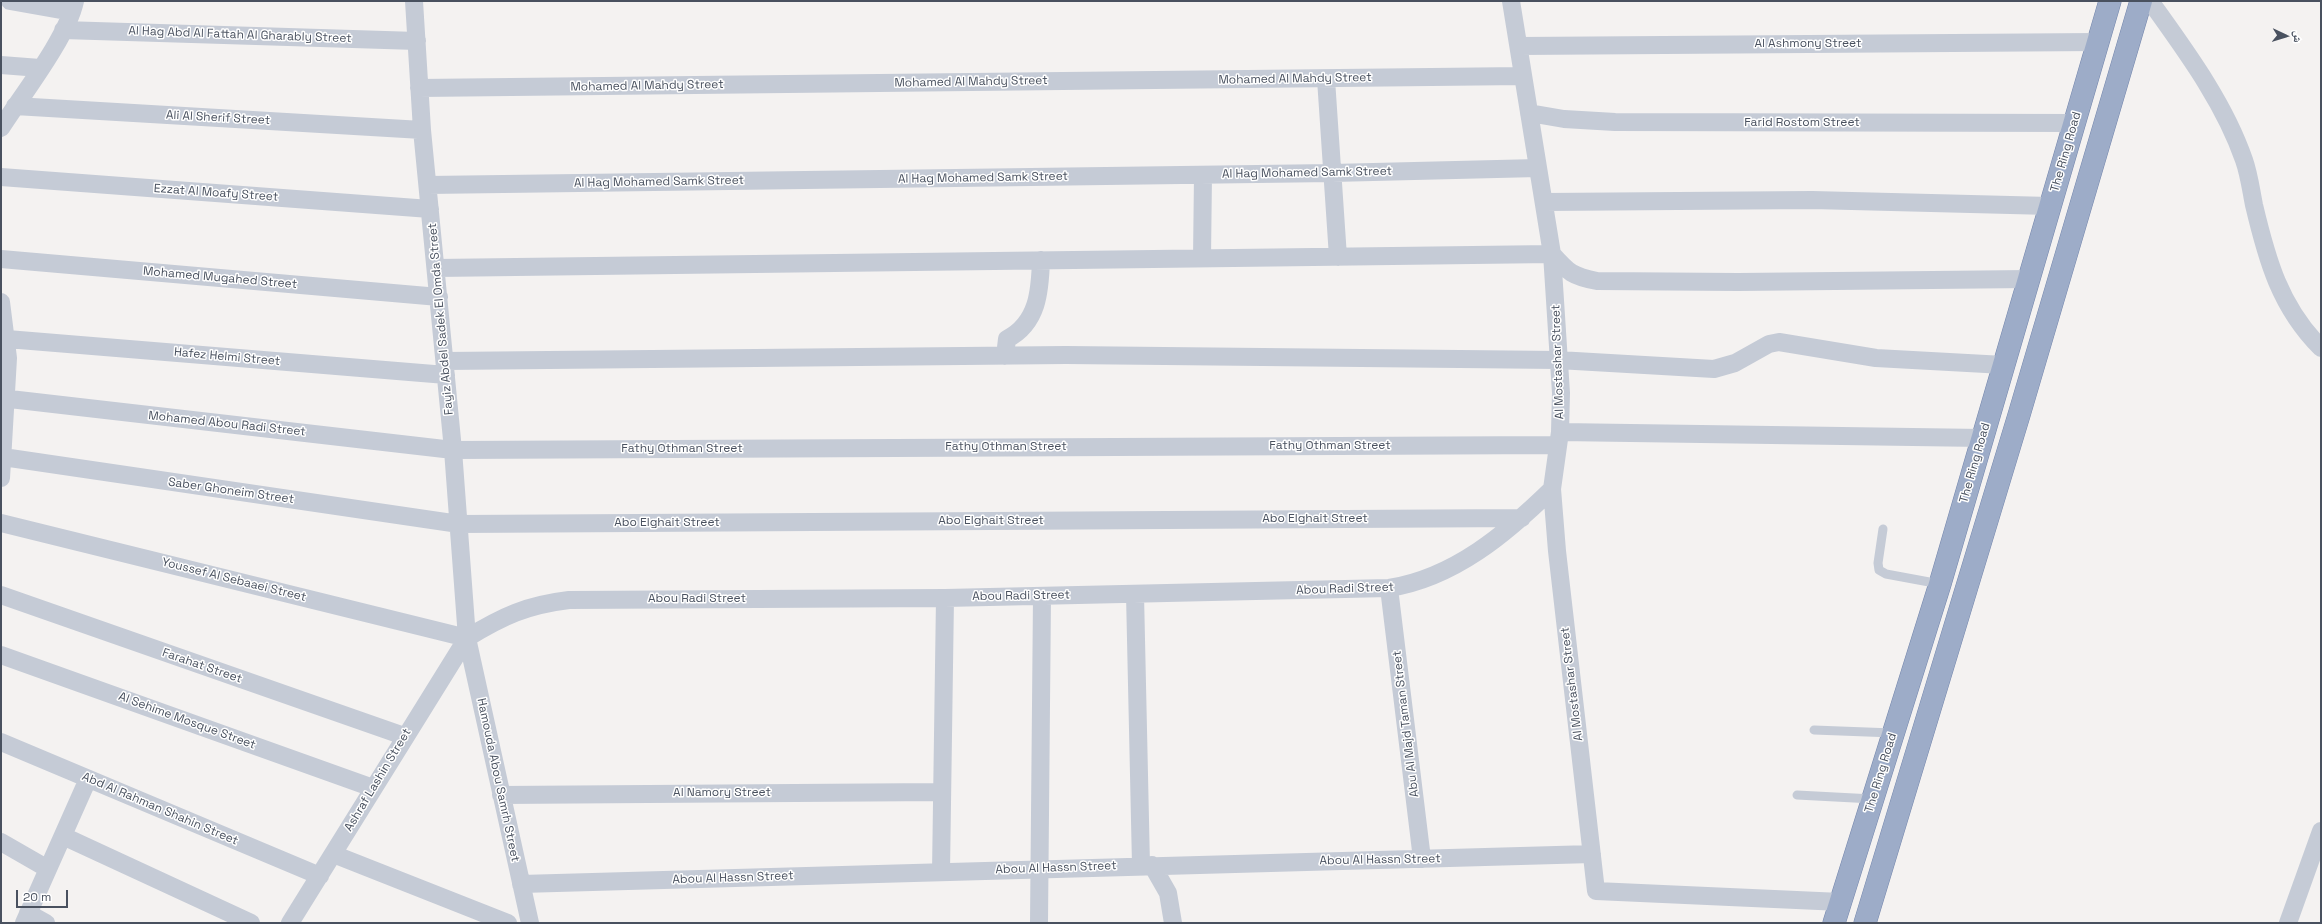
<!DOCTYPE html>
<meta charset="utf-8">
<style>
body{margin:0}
#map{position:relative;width:2322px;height:924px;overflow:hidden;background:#f4f2f1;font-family:"Space Grotesk","Noto Naskh Arabic",sans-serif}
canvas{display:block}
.frame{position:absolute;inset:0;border:2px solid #49515f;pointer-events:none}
.north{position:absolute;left:2266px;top:16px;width:40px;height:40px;-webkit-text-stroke:3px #fff;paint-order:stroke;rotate:94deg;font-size:11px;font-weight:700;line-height:16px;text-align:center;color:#49515f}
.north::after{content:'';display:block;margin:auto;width:14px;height:18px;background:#49515f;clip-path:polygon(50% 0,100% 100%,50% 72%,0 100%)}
.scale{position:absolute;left:16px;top:890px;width:52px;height:18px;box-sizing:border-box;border:2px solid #49515f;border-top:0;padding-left:5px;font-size:12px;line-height:14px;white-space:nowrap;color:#49515f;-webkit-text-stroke:3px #fff;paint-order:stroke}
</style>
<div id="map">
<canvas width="2322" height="924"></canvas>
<div class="frame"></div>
<div class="north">ش</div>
<div class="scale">20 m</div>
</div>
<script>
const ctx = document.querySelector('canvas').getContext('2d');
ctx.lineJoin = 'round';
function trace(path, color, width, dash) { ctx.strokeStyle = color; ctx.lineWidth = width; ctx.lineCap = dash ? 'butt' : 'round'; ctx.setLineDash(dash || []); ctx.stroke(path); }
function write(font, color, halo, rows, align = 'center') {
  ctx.font = font + ' "Space Grotesk",sans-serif'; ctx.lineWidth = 3; ctx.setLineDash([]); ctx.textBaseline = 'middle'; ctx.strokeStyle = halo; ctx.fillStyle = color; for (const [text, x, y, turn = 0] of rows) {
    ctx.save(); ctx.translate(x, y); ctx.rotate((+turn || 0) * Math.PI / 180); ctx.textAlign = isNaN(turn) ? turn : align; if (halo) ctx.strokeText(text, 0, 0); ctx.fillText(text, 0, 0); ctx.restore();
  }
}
const service = new Path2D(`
 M1883 529 1878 563 1879 570 1886 574 1940 584
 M1814 730 1893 733
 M1797 795 1873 799`);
const minor = new Path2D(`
 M10 1 72 12
 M414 1 422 130 453 450 467 638 530 923
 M1511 1 1552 254 1561 393 1560 432 1552 489 1557 551 1596 891 1841 902
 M2150 1C2185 50 2224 102 2244 160 2249 174 2251 190 2254 205 2267 260 2280 307 2321 348
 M63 30 417 41
 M1519 46 2098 42
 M1 65 40 68
 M1326 79 1338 257
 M419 88 1523 76
 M15 106 422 130
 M1529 113 1564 119 1615 122 2074 123
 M1 128C22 95 67 38 75 1
 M1 177 430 209
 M428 185 1332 173 1538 168
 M1544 202 1812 200 2050 206
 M1202 258 1203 175
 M1 259 439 297
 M436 268 1552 254C1569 273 1572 276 1597 281L1738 282 2029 279
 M1 302 8 358 1 478
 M7 339 446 375
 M1005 356 1007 339C1038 323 1040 291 1041 260
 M445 361 1066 355 1558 360 1714 369 1735 363 1769 344 1779 342 1876 358 2004 365
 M1 398 453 450 1558 445
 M1560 432 1983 438
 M3 457 459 524 1522 518
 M1 523 467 638
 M1389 588 1422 859
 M1135 594 1141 865
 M1 595 404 736
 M1 655 373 788
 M1 742 320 876
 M501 795 942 792
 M63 836 251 923
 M1 842 48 869
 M333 854 508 923
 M1152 865 1168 893 1173 923
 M941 872 945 598
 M521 884 1592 854
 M28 913 46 923
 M24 923 88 779
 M290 923 467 638C503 616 527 605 569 600L945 598 1389 588C1454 578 1507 533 1552 489
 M1039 923 1042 596
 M2288 923 2321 831`);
const trunk = new Path2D(`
 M1834 923 1940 584 2110 1
 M1865 923 2019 415 2141 1`);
const streetNames = [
 ["Al Hag Abd Al Fattah Al Gharably Street",240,35,2],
 ["Al Ashmony Street",1808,44],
 ["Mohamed Al Mahdy Street",1295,79,-1],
 ["Mohamed Al Mahdy Street",971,82,-1],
 ["Mohamed Al Mahdy Street",647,86,-1],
 ["Ali Al Sherif Street",218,118,3],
 ["Farid Rostom Street",1802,123],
 ["The Ring Road",2066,152,-74],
 ["Al Hag Mohamed Samk Street",1307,173,-1],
 ["Al Hag Mohamed Samk Street",983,178,-1],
 ["Al Hag Mohamed Samk Street",659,182,-1],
 ["Ezzat Al Moafy Street",216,193,4],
 ["Mohamed Mugahed Street",220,278,5],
 ["Fayiz Abdel Sadek El Omda Street",441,319,-95],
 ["Hafez Helmi Street",227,357,5],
 ["Al Mostashar Street",1558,362,-92],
 ["Mohamed Abou Radi Street",227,424,6],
 ["Fathy Othman Street",1330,446],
 ["Fathy Othman Street",1006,447],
 ["Fathy Othman Street",682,449],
 ["The Ring Road",1975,463,-74],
 ["Saber Ghoneim Street",231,491,8],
 ["Abo Elghait Street",1315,519],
 ["Abo Elghait Street",991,521],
 ["Abo Elghait Street",667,523],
 ["Youssef Al Sebaaei Street",234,580,14],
 ["Abou Radi Street",1345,589,-2],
 ["Abou Radi Street",1021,596,-1],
 ["Abou Radi Street",697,599],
 ["Farahat Street",202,666,19],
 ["Al Mostashar Street",1572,684,-97],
 ["Al Sehime Mosque Street",187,721,20],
 ["Abu Al Majd Taman Street",1406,724,-97],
 ["The Ring Road",1881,773,-73],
 ["Ashraf Lashin Street",378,780,-59],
 ["Hamouda Abou Samrh Street",498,780,78],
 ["Al Namory Street",722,793],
 ["Abd Al Rahman Shahin Street",160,809,23],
 ["Abou Al Hassn Street",1380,860,-1],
 ["Abou Al Hassn Street",1056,868,-2],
 ["Abou Al Hassn Street",733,878,-2]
];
trace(trunk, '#7486ac', 23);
trace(service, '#c5cbd6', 9);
trace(minor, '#c5cbd6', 18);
trace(trunk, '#9dacc8', 22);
write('12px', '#49515f', '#fff', streetNames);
</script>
